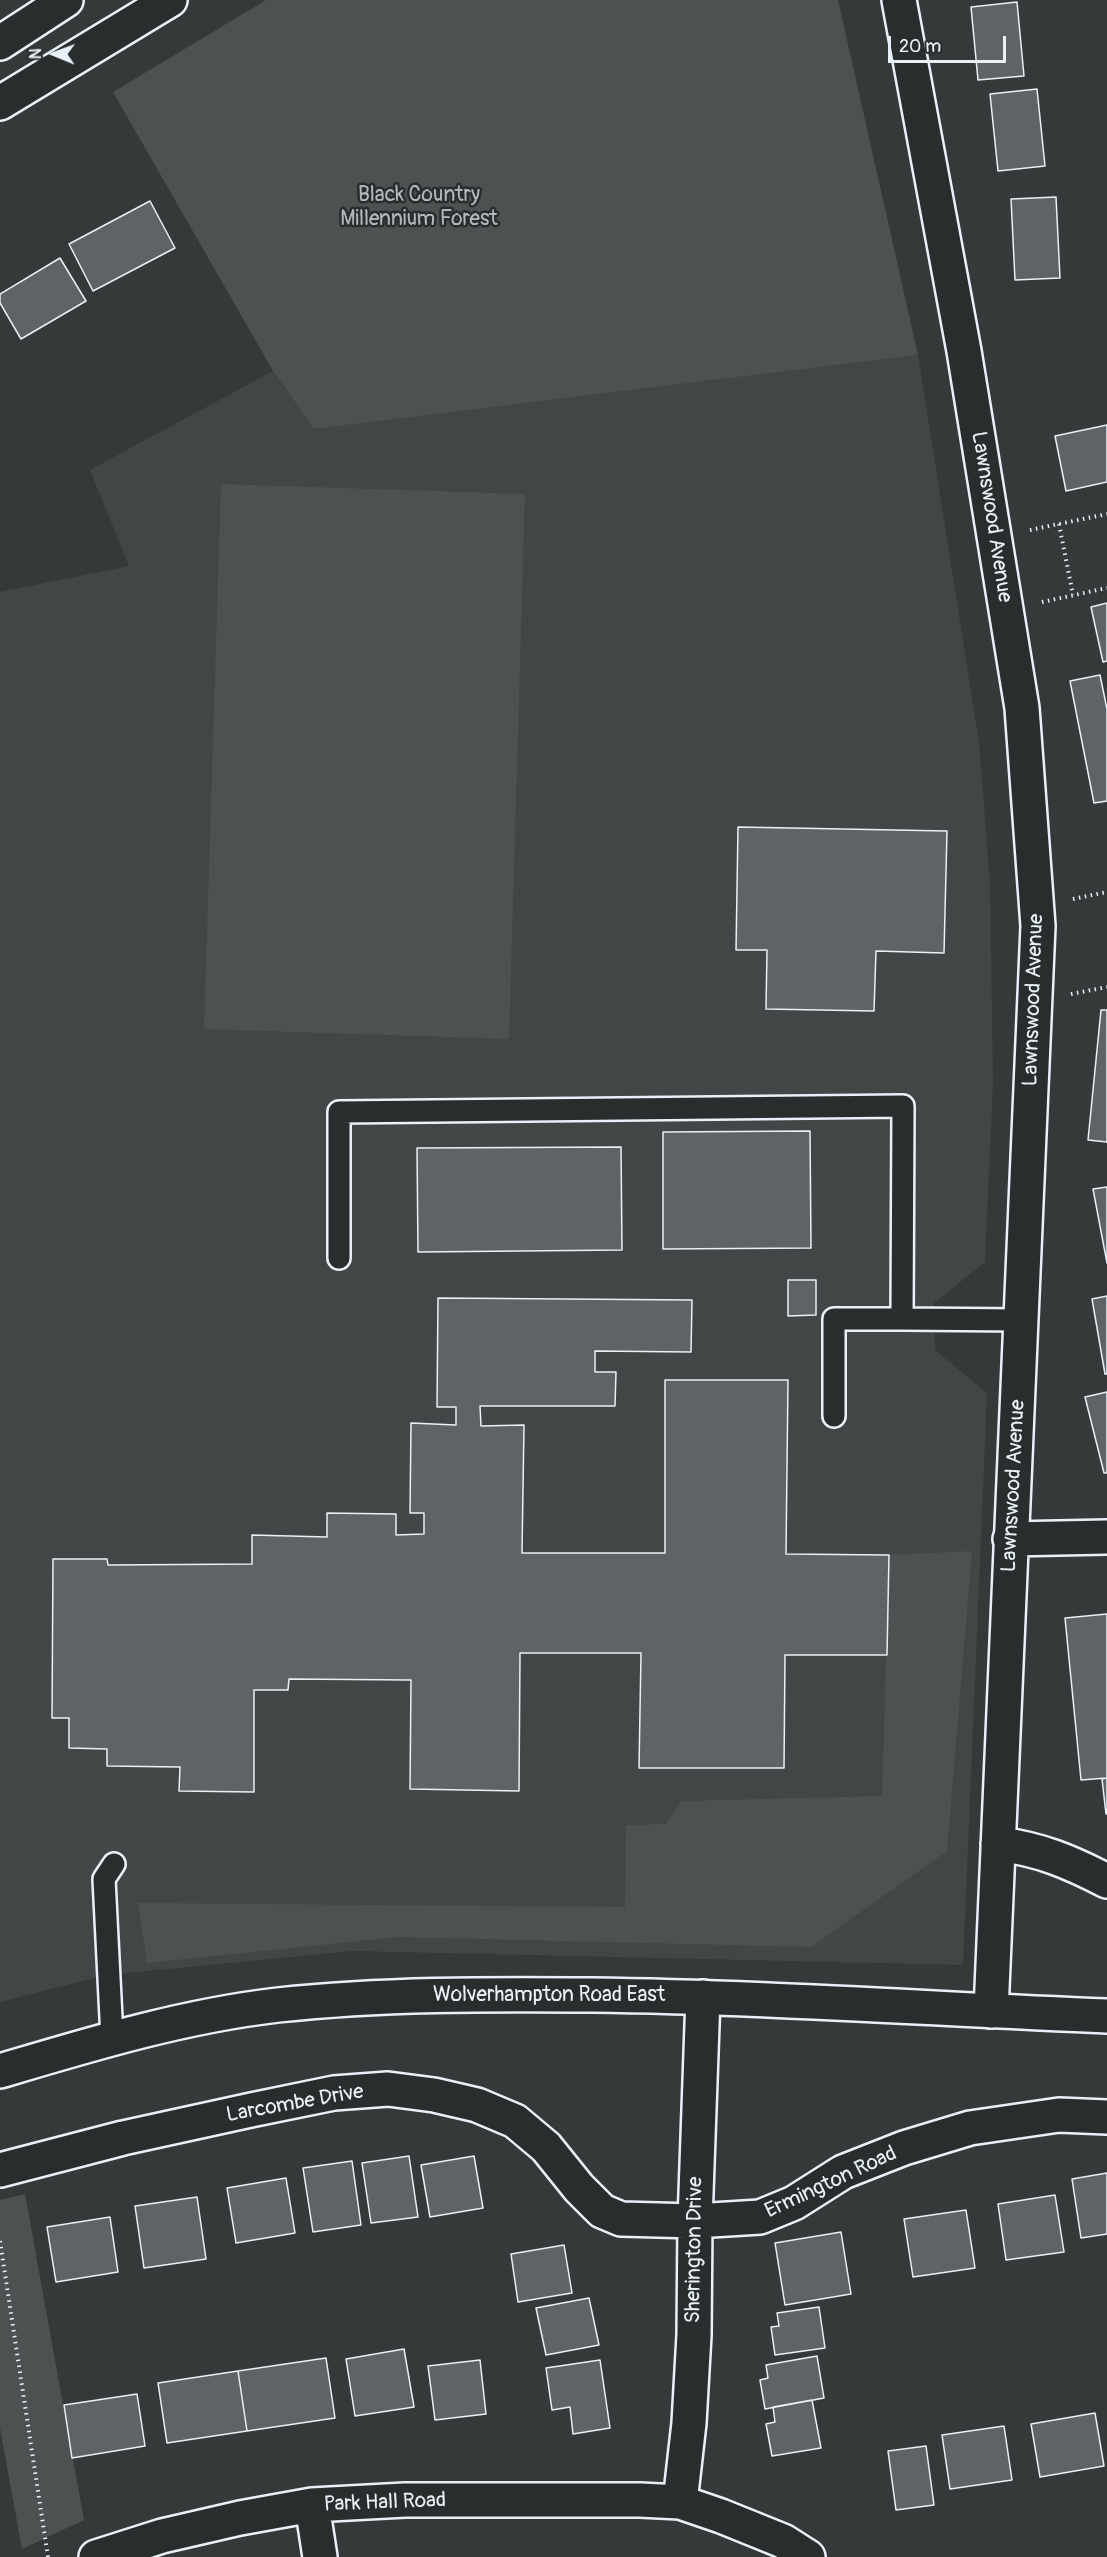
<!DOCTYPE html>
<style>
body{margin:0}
#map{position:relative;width:1107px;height:2557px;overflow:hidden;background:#35393a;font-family:Pangolin,sans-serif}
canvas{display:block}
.north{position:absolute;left:24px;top:24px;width:60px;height:60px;-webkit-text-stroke:4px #2a2d2e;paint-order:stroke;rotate:271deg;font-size:16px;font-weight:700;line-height:24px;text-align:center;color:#e8f1f8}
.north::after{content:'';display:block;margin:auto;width:21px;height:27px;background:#e8f1f8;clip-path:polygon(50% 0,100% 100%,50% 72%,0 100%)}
.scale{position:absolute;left:888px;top:36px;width:118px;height:27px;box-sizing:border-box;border:3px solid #e8f1f8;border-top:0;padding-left:8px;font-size:18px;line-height:21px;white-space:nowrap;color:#e8f1f8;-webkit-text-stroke:4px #2a2d2e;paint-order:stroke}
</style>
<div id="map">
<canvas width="1107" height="2557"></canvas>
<div class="north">N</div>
<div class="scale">20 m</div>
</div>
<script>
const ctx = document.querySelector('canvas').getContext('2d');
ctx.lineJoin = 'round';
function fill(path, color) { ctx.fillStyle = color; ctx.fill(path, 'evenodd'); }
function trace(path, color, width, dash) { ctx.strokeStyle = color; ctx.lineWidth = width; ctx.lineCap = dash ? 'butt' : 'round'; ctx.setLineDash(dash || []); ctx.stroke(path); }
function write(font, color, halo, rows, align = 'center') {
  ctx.font = font + ' Pangolin,sans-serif'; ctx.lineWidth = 5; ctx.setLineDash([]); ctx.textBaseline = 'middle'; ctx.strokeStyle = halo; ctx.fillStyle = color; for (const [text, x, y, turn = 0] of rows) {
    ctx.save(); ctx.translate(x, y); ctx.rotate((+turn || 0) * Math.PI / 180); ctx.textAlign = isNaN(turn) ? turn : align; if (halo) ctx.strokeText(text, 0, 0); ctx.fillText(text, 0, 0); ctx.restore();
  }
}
const built = new Path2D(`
 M918 355 979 742 990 884 993 1082 985 1262 934 1303 935 1350 987 1393 963 1965 353 1951 106 1975 0 2002V592L129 566 90 470 273 371 314 429Z`);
const green = new Path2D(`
 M266 0H838L918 355 314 429 273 371 113 92Z
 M221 484 525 494 509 1039 204 1029Z
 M972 1551 947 1851 811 1947 398 1937 147 1963 138 1903 625 1907 626 1825 666 1824 682 1801 882 1796 889 1555Z
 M25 2194 84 2520 22 2549 0 2428V2200Z`);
const building = new Path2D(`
 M1017 2 1024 76 978 80 971 7Z
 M1037 89 1045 166 998 171 990 94Z
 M1056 197 1060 278 1015 280 1011 199Z
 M150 201 175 248 93 291 69 244Z
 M60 258 86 301 21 339 0 303V294Z
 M1107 425V482L1066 491 1055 436Z
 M1107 603V661L1103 662 1091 607Z
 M1100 675 1107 709V801L1094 803 1070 681Z
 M738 827 947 831 944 953 876 951 874 1011 766 1009 767 950H736Z
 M1101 1010H1107V1142L1088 1140Z
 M810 1131 811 1248 663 1249V1132Z
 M621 1147 622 1250 418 1252 417 1148Z
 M1107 1187V1263L1093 1189Z
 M788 1280H816V1315L788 1316Z
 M1107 1296V1374H1105L1092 1299Z
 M438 1298 692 1300 691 1352 595 1351V1372H616L615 1406H480L481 1426 524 1425 522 1553H665V1380H788L786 1554 889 1555 887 1655H785L784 1768H639L641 1653H520L519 1791 410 1789 411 1680 289 1679 288 1690H254V1792L179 1791 180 1767 107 1766V1749L69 1748V1718H52L53 1559H107L108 1565 252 1564V1535L327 1537V1513L396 1514V1535L424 1534V1513H410L411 1423 456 1425V1407H437Z
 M1107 1392V1473H1104L1085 1397Z
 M1107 1614V1778L1081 1780 1065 1618Z
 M1107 1778V1814H1106L1102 1779Z
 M409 2156 418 2217 371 2223 362 2163Z
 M474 2156 483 2208 430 2217 421 2165Z
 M352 2161 361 2225 313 2232 303 2168Z
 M1107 2173V2234L1081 2238 1072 2179Z
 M286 2178 295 2233 236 2243 227 2188Z
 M1055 2195 1064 2252 1006 2260 998 2204Z
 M197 2197 206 2259 144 2268 135 2206Z
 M966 2210 975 2268 913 2277 904 2219Z
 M110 2217 118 2272 56 2282 47 2227Z
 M841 2232 851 2294 785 2305 775 2243Z
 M564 2245 572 2293 518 2302 511 2254Z
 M589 2298 599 2345 546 2355 536 2308Z
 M819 2307 825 2348 775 2355 771 2327 779 2326 777 2313Z
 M404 2349 414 2407 355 2416 346 2359Z
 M817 2356 824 2398 765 2409 760 2380 768 2378 766 2365Z
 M326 2358 335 2418 247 2431 238 2371Z
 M480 2360 486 2414 435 2420 428 2366Z
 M600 2360 610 2428 573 2434 570 2407 552 2410 546 2368Z
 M238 2371 247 2431 167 2443 158 2383Z
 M137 2394 145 2446 72 2458 64 2405Z
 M812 2400 821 2448 772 2456 766 2424 775 2422 773 2407Z
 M1095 2413 1104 2466 1040 2477 1031 2424Z
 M1004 2426 1012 2480 950 2489 942 2435Z
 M926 2446 934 2505 896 2510 888 2451Z`);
const path = new Path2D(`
 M1059 524 1073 595
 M1030 530 1107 514
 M1042 602 1107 588
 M1073 899 1107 892
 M1071 994 1107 987
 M0 2241 48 2557`);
const service = new Path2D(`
 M339 1258V1112L903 1106 902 1319 1022 1320
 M834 1416V1319H902
 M112 2038 104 1879 114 1864`);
const minor = new Path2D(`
 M899 0 964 351 1022 708 1038 926 991 2011
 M1010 1539 1107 1537
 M998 1844C1040 1849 1070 1862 1107 1881
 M0 2170 123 2138 251 2110 334 2093 388 2089 434 2095 477 2105 515 2121 546 2147 579 2188 602 2211 621 2219 695 2221 760 2217 794 2203 843 2172 904 2148 970 2128 1059 2115 1107 2117
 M680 2502 689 2423 694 2335 695 2221 703 1997
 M312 2505 320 2557
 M96 2557 162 2536 240 2518 312 2505 405 2500H640L680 2502 721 2516 783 2541 808 2557`);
const primary = new Path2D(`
 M0 2071C91 2044 183 2016 278 2005 382 1994 487 1994 592 1995 763 1997 935 2009 1107 2016`);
const trunk = new Path2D(`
 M0 43 66 0
 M0 103 170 0`);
const parkNames = [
 ["Black Country",419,196],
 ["Millennium Forest",419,220]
];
const streetNames = [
 ["Lawnswood Avenue",991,517,81],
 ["Lawnswood Avenue",1034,1000,-88],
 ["Lawnswood Avenue",1014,1486,-87],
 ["Wolverhampton Road East",549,1996],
 ["Larcombe Drive",295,2104,-10],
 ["Ermington Road",831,2183,-25],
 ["Sherington Drive",695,2250,-89],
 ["Park Hall Road",385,2503,-2]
];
fill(built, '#424647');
fill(green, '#4d5152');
fill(building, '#5f6365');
trace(building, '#e8f1f8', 1.5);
trace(service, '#e8f1f8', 26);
trace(minor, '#e8f1f8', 38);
trace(primary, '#e8f1f8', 38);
trace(trunk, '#e8f1f8', 38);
trace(path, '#e8f1f8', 4, [1.5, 4.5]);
trace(service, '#2a2d2e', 21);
trace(minor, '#2a2d2e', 33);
trace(primary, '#2a2d2e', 33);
trace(trunk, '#2a2d2e', 33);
write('21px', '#b2b9be', '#2a2d2e', parkNames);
write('21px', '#e8f1f8', '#2a2d2e', streetNames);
</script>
